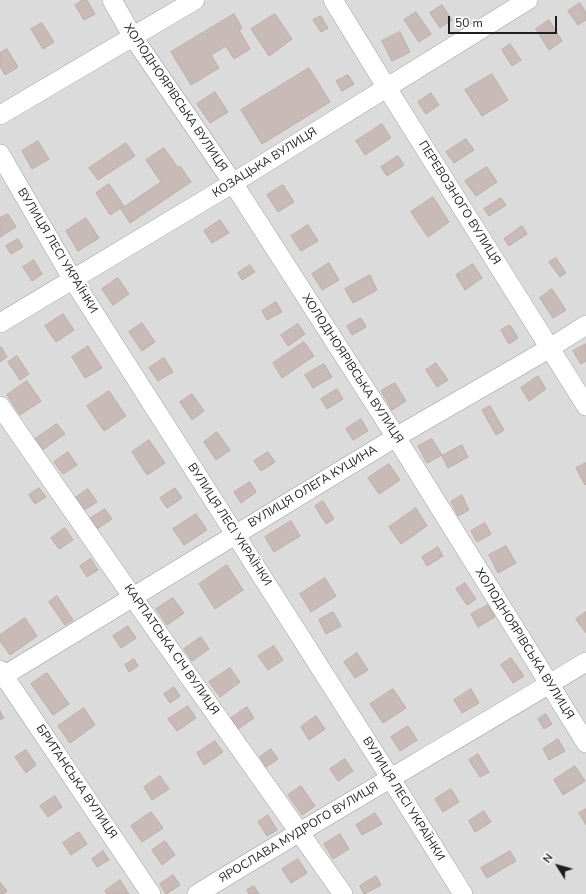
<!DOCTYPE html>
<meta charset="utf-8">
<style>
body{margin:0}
#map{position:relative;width:586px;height:894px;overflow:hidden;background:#efe9e4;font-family:"Nunito Sans",sans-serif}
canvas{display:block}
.north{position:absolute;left:538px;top:846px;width:40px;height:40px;-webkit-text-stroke:3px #fff;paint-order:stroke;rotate:307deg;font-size:11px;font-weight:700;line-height:16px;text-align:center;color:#1e1e1e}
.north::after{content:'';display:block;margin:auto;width:14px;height:18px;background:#1e1e1e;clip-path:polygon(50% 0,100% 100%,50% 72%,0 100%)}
.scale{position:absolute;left:448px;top:16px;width:109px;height:18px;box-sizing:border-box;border:2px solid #1e1e1e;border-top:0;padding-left:5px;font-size:12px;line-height:14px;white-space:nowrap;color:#1e1e1e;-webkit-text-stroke:3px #fff;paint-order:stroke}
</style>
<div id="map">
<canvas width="586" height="894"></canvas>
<div class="north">N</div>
<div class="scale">50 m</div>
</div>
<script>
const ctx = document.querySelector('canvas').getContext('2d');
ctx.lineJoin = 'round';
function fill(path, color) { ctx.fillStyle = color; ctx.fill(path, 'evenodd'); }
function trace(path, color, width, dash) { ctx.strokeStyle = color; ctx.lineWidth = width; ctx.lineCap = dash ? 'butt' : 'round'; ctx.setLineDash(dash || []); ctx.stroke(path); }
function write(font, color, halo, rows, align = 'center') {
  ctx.font = font + ' "Nunito Sans",sans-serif'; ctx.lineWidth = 3.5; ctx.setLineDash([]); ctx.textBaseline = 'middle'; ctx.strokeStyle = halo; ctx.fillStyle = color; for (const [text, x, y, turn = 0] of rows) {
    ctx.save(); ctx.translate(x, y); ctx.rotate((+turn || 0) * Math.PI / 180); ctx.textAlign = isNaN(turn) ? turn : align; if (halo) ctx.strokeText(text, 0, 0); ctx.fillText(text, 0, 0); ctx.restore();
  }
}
const residential = new Path2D(`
 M0 0H586V894H0Z`);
const building = new Path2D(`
 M83 0H87L95 14 84 20 75 5Z
 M580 3 586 13V20L578 25 568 11Z
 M442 5 452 20 440 28 430 13Z
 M416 12 431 34 419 42 404 20Z
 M234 14 242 28 239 30 250 49 234 59 226 46 211 55 219 68 191 85 171 52Z
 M275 14 292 39 269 56 251 29Z
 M321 16 328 28 321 32 313 20Z
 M549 20 562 41 549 50 536 29Z
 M42 23 54 42 43 49 31 29Z
 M400 32 410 52 392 61 382 41Z
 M510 44 521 60 512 66 502 50Z
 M7 49 18 67 5 75 0 66V53Z
 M309 68 330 102 262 144 241 110Z
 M492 74 508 100 482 116 465 90Z
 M348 75 354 84 342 91 336 81Z
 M215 92 228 112 210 123 197 104Z
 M431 93 439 105 426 114 418 102Z
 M382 124 391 138 365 155 356 141Z
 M466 139 474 150 454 163 446 152Z
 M38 141 49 159 32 169 22 151Z
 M126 143 135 156 98 180 89 168Z
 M164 148 178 168 180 166 191 182 130 223 121 209 161 182 146 160Z
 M398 156 404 165 387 176 381 167Z
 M487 167 497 182 476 196 465 181Z
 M109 184 124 206 110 215 96 193Z
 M283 185 294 202 278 212 267 195Z
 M433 197 449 222 428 237 411 212Z
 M501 198 506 205 489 216 484 209Z
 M8 214 16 227 0 237V218Z
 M86 218 99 238 78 251 66 231Z
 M220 220 229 233 212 243 204 231Z
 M308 225 318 241 301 251 291 236Z
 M522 226 527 234 509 246 504 239Z
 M18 239 23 247 11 254 6 246Z
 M556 258 566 273 560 277 549 262Z
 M34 260 42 274 32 281 23 267Z
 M329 263 339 280 322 290 312 274Z
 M473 264 482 278 465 290 456 275Z
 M250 265 255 272 242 280 238 273Z
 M370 275 377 290 353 303 345 289Z
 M118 278 129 294 113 305 102 289Z
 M552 289 566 310 553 318 540 298Z
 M276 302 282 312 267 320 262 311Z
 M63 314 74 330 56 342 45 326Z
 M361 318 366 327 352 335 347 326Z
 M142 323 155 342 142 351 129 332Z
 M298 324 305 334 288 346 281 335Z
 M510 325 518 338 509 344 501 330Z
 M304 342 314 356 282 378 273 363Z
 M586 344V361L581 364 573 351Z
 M88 346 102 368 85 378 72 357Z
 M0 347H1L7 357 0 362Z
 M17 356 29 374 20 380 8 362Z
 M164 358 173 372 158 381 149 368Z
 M436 363 448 380 437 387 426 370Z
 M324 364 332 377 313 388 305 375Z
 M538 376 546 389 529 401 521 388Z
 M27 381 41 401 20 415 7 395Z
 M395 383 406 401 392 410 381 391Z
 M337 389 343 399 327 409 321 399Z
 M109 391 126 416 104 431 87 406Z
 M192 394 204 411 192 420 180 402Z
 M490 406 504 430 496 435 482 410Z
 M361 419 368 431 353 440 346 429Z
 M57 424 65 434 42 450 35 439Z
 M217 432 230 450 216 460 204 442Z
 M432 439 442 455 427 463 418 446Z
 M149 440 165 463 147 475 132 452Z
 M462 445 468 457 448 468 442 456Z
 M68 452 77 465 63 474 54 462Z
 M268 452 275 462 261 471 254 461Z
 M586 463V484L585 485 576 468Z
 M389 464 400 480 379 494 368 478Z
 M250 482 256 492 241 503 234 492Z
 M39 488 46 497 35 504 29 495Z
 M175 488 182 498 167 508 160 498Z
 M88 489 97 502 84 510 75 498Z
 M462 495 469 510 458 516 451 502Z
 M323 501 334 519 326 524 315 506Z
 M416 508 427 526 401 544 389 527Z
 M105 509 112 519 95 530 88 520Z
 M196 514 207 530 184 545 173 529Z
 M291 521 300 536 274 552 265 537Z
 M485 523 491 534 477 542 471 531Z
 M65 528 73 540 59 549 51 538Z
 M506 546 516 563 498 573 489 555Z
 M438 547 443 556 427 566 422 557Z
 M91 559 98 570 87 577 80 566Z
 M227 565 243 590 215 609 199 584Z
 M325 578 336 596 311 612 300 594Z
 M465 583 476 599 467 605 456 589Z
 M57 596 73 620 65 625 49 602Z
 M173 598 184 613 167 625 156 609Z
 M488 605 495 617 478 627 471 614Z
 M333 612 341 626 326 634 319 620Z
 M586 612V633L576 619Z
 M25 618 37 636 10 655 0 641V635Z
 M128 626 136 638 121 648 113 636Z
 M201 637 209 649 192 661 184 649Z
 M274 646 283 660 268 670 258 656Z
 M357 653 368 670 355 678 344 662Z
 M511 658 524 676 513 683 501 665Z
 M134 659 138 666 129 672 125 665Z
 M230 668 240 682 220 697 209 682Z
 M47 673 69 704 53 715 31 684Z
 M174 687 180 696 170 703 164 694Z
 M393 689 406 708 383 723 370 704Z
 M471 689 479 703 462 713 454 700Z
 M188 706 196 718 177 731 168 719Z
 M247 707 254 718 238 729 231 718Z
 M84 708 95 725 70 743 58 726Z
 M0 711 4 718 0 720Z
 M546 714 552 724 544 729 538 719Z
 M316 716 325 729 309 740 301 727Z
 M408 726 417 740 400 751 391 737Z
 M558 739 565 751 549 760 543 749Z
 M215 741 223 752 204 765 197 753Z
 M271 749 278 759 266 767 260 757Z
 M26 750 36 765 26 773 15 757Z
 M478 754 489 772 480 777 469 760Z
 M345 759 353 771 338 781 330 769Z
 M575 766 585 781 563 795 554 780Z
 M160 776 169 789 152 800 144 787Z
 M301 786 315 806 302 815 288 795Z
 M451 789 459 802 443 812 435 799Z
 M55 796 62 807 48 817 40 806Z
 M586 809V825L579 813Z
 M484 811 491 822 475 832 469 821Z
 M151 812 163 828 142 842 131 826Z
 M375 813 382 824 362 835 356 825Z
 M268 815 277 830 267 836 258 822Z
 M79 832 87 844 71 855 63 843Z
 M340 834 349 849 333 859 324 844Z
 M165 841 175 855 162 865 152 850Z
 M103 851 109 860 97 867 92 859Z
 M510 851 516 861 487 878 481 868Z
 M298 859 307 873 291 883 282 869Z
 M173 875 180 885 166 894 160 884Z
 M376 876 381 885 364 894 360 886Z
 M120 880 129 894H107L105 891Z
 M0 882 7 891 3 894H0Z
 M254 886 259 894H249L247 890Z`);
const minor = new Path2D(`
 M112 0 133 37 233 183 396 437 586 743
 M333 0 387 88 586 406
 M0 115 195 0
 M0 154 73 280 391 779 463 894
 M0 323 233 183 528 0
 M0 406 132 596 343 894
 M0 670 151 894
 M0 678 396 437 550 348 586 325
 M197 894C326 815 457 740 586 662`);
const streetNames = [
 ["ХОЛОДНОЯРІВСЬКА ВУЛИЦЯ",175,98,56],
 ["КОЗАЦЬКА ВУЛИЦЯ",265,163,-32],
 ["ПЕРЕВОЗНОГО ВУЛИЦЯ",459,203,58],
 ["ВУЛИЦЯ ЛЕСІ УКРАЇНКИ",57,251,59],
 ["ХОЛОДНОЯРІВСЬКА ВУЛИЦЯ",352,369,57],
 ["ВУЛИЦЯ ОЛЕГА КУЦИНА",313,487,-31],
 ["ВУЛИЦЯ ЛЕСІ УКРАЇНКИ",229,525,57],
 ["ХОЛОДНОЯРІВСЬКА ВУЛИЦЯ",524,644,58],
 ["КАРПАТСЬКА СІЧ ВУЛИЦЯ",171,650,55],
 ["БРИТАНСЬКА ВУЛИЦЯ",76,782,56],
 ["ВУЛИЦЯ ЛЕСІ УКРАЇНКИ",403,799,58],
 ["ЯРОСЛАВА МУДРОГО ВУЛИЦЯ",299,833,-31]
];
fill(residential, '#dcdbdb');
fill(building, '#c7bab7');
trace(building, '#c1aca6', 1);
trace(minor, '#9f9f9f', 20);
trace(minor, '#fff', 19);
write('12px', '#1e1e1e', '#fff', streetNames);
</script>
